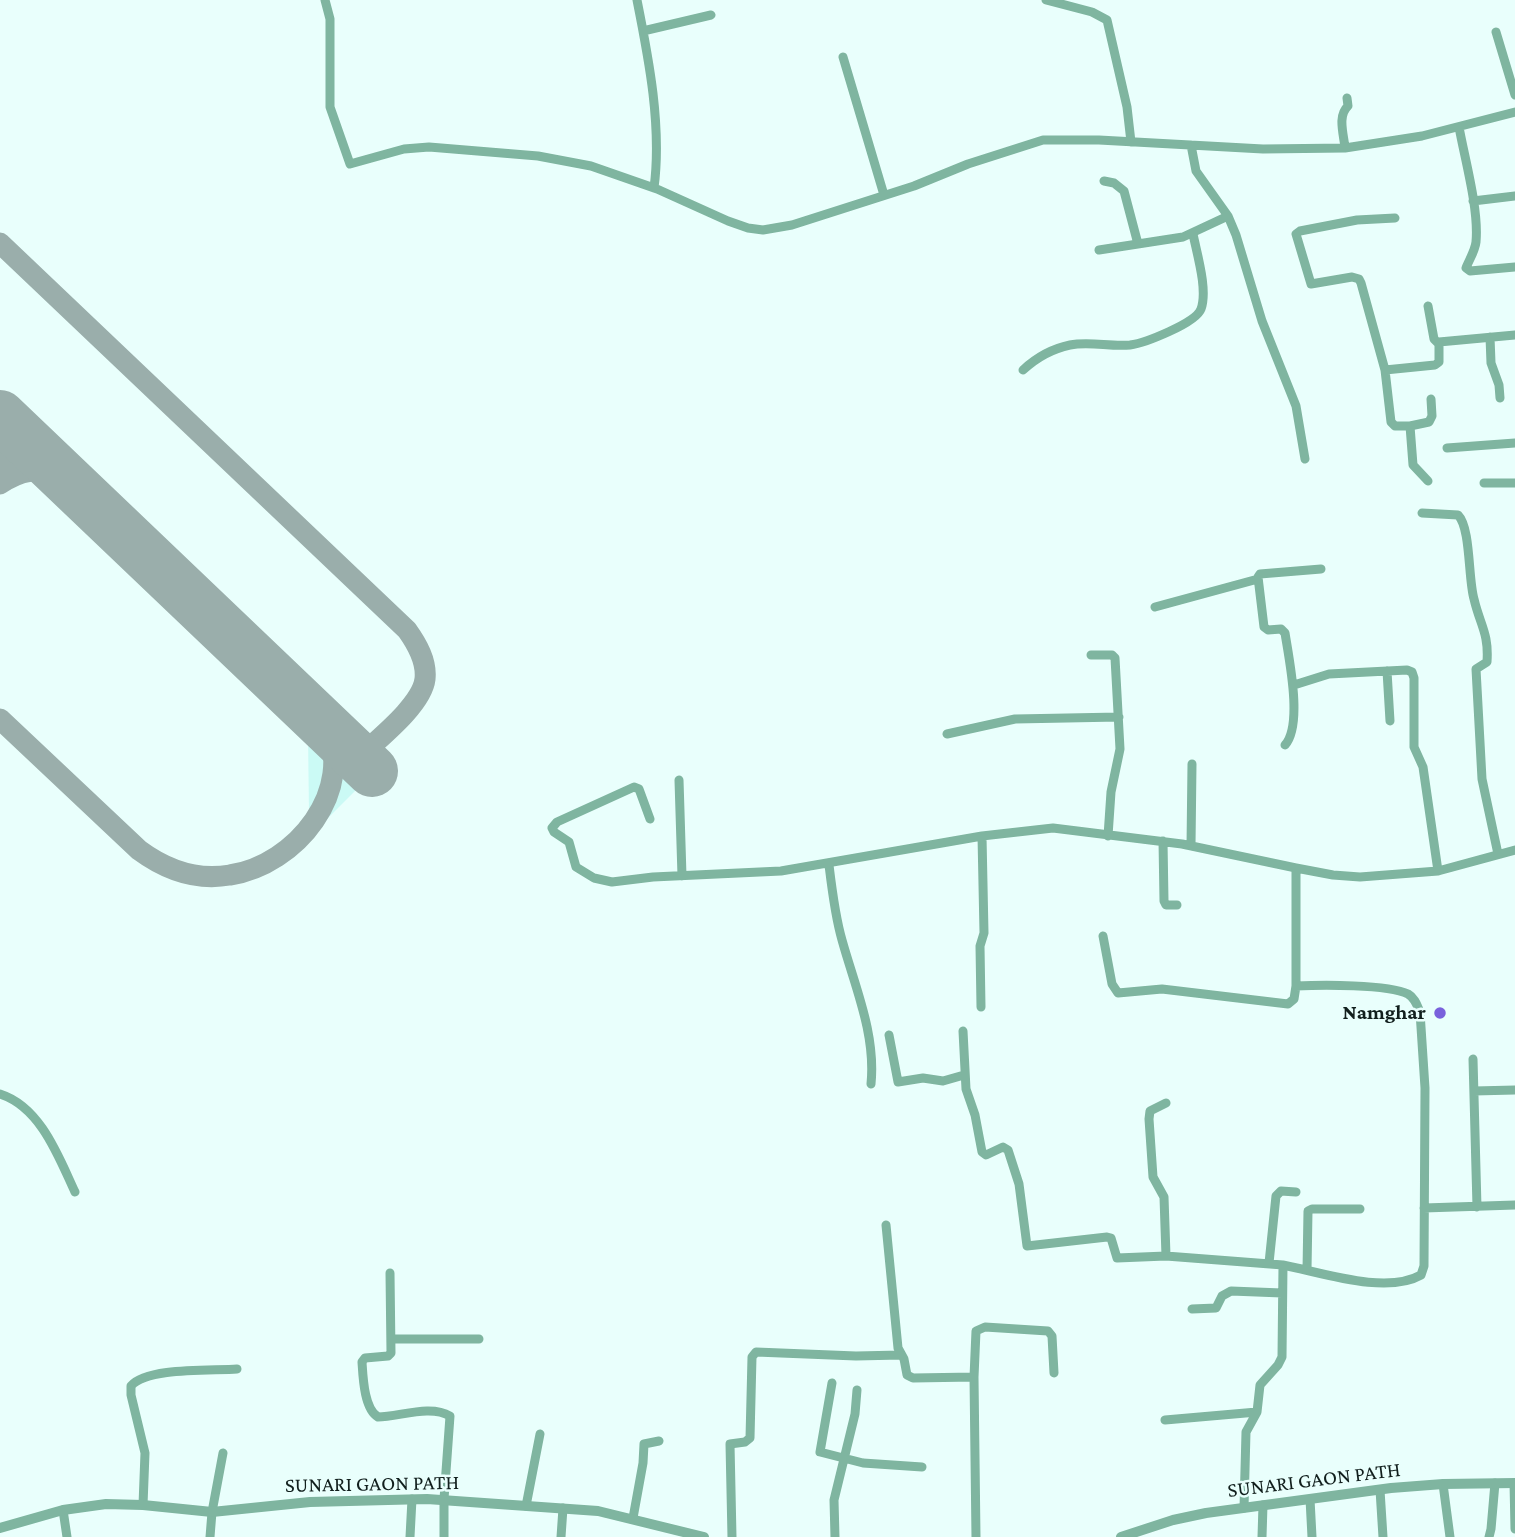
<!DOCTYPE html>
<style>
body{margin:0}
canvas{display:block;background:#e9fffc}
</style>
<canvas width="1515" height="1537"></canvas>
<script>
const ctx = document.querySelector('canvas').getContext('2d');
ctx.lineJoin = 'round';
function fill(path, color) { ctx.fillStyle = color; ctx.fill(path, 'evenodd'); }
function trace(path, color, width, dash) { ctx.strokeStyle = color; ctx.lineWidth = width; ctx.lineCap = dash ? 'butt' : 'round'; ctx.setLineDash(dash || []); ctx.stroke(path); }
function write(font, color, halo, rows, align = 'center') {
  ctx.font = font + ' "Crimson Pro",serif'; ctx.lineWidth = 5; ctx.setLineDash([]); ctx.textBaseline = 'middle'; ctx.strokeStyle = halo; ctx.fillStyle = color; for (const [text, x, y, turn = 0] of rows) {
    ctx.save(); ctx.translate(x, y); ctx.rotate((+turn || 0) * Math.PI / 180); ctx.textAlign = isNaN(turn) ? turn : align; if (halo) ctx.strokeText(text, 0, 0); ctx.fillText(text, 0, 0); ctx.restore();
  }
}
const built = new Path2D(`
 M308 733 361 785 318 828 309 815Z`);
const taxiway = new Path2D(`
 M0 243 407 630C417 644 427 661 425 679 422 705 378 739 359 757
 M0 477 9 452 13 428
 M0 484C20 470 39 467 62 475
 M0 719 139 850C166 870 196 881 230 875 296 865 357 790 325 724`);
const runway = new Path2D(`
 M0 416 372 771`);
const minor = new Path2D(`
 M325 0 330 19V107L350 164 404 149 429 147 538 156 591 166 657 189 728 221 748 228 763 230 792 225 914 186 968 164 1043 140H1099L1263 149 1345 148 1422 136 1515 112
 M637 0C649 60 662 127 654 188
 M1046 0 1092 12 1107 20 1127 107 1131 142
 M643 31 711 15
 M1496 32 1515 95
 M843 57 884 195
 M1459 127C1465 160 1479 209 1476 242 1475 251 1469 260 1466 268L1470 271 1515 267
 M1191 145 1196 171 1228 216 1236 235 1262 321 1296 406 1305 459
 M1345 148C1344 135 1337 116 1348 106L1347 98
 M1104 181 1114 183 1124 191 1138 244
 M1473 201 1515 196
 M1395 218 1357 220 1300 231 1296 234 1311 284 1352 277 1359 279 1361 283 1385 370 1435 365 1439 362V342L1515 335
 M1099 250 1183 237 1228 216
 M1428 306 1434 339 1438 343
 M1490 337 1491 363 1499 385 1500 398
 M1023 370C1037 357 1051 349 1070 345 1090 341 1110 347 1130 345 1145 343 1196 323 1201 309 1208 290 1197 254 1193 234
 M1385 370 1391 422 1395 426H1410L1413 465 1428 481
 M1410 426 1429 422 1432 416 1431 399
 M1447 448 1515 443
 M1484 483H1515
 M1422 513 1458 515C1471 528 1468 579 1474 599 1480 625 1489 633 1487 662L1476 669 1482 779 1498 854
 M1155 607 1258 579
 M1091 655H1112L1115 658 1120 749 1111 792 1108 836
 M1387 671 1390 721
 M1294 685 1329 674 1407 670 1412 672 1414 678V747L1423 767 1438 871
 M947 734 1015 719 1119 717
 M1285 745C1303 725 1289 659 1285 633L1281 629 1268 630 1264 627 1258 577 1260 574 1321 569
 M679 780 682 876
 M650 819 639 789 634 787 557 822 552 828 554 832 569 842 576 867 594 878 612 882 653 877 781 871 982 836 1053 828 1182 844 1296 868 1333 875 1360 877 1438 871 1515 850
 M1163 841 1164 901 1166 905H1177
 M1191 846 1192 764
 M829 865C832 890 835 916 842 940 855 987 876 1034 871 1084
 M1103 936 1112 984 1118 993 1162 989 1288 1004 1294 999 1296 986V868
 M981 1007 980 946 984 933 982 836
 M963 1031 966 1089 975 1115 982 1152 986 1155 1003 1147 1008 1150 1019 1184 1027 1246 1107 1237 1111 1238 1117 1258 1166 1256 1283 1265
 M889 1035 898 1082 923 1078 943 1081 964 1075
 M1473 1059 1477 1207
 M1474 1091 1515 1090
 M0 1094C41 1107 59 1158 75 1192
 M1166 1103 1150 1111 1149 1119 1153 1177 1164 1197 1166 1256
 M1424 1208 1515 1205
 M886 1225 898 1348 904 1359 907 1375 913 1378 974 1377
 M1269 1263 1276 1196 1281 1191 1296 1192
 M1307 1270 1308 1211 1312 1209H1360
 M390 1273 391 1353 388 1356 365 1358 362 1362C363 1377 364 1409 378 1417 399 1417 430 1404 450 1416L444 1499V1537
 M1192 1309 1216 1308 1222 1296 1231 1291 1282 1293
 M391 1339H479
 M832 1383 820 1452 863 1463 922 1467
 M1165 1420 1257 1412
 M1514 1483 1515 1529
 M1443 1484 1450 1537
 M1380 1490 1383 1537
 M1310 1499 1312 1537
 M143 1505 145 1453 131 1395V1386C147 1367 212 1371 237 1369
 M526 1506 540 1434
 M1244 1508 1246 1432 1257 1412 1260 1385 1278 1365 1282 1357 1283 1265C1320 1272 1386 1295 1421 1275L1424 1266 1425 1088 1420 1012C1417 1005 1415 998 1408 994 1388 984 1320 985 1296 986
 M63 1510 67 1537
 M633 1518 643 1463 644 1444 659 1441
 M210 1537 212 1512 223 1453
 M410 1537 412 1499
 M561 1537 563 1508
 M732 1537 730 1444 745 1442 750 1438 752 1357 756 1352 856 1356 901 1355
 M835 1537 834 1500 855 1414 857 1390
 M976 1537 974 1377 976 1331 985 1327 1048 1331 1052 1336 1054 1373
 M1262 1537 1263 1505
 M1489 1537 1491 1529 1495 1483`);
const tertiary = new Path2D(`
 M0 1528 63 1510 106 1504 143 1505 212 1512 310 1502 427 1499 598 1511 704 1537
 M1121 1537 1173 1520 1206 1513 1391 1488 1443 1484 1515 1483`);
const markers = [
 [1440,1013,7,"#7961dc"]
];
const poiNames = [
 ["Namghar",1426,1013]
];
const streetNames = [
 ["SUNARI GAON PATH",1314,1480,-7],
 ["SUNARI GAON PATH",372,1484,-1]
];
fill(built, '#cbfaf5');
trace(taxiway, '#9aaeab', 21);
trace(runway, '#9aaeab', 52);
trace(minor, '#7fb5a0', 9);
trace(tertiary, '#7fb5a0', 10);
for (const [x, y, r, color] of markers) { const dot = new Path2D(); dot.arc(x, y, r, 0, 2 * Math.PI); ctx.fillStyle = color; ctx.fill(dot); trace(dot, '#e9fffc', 2.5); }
write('bold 21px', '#111f1d', '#e9fffc', poiNames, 'right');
write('21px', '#111f1d', '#e9fffc', streetNames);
</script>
